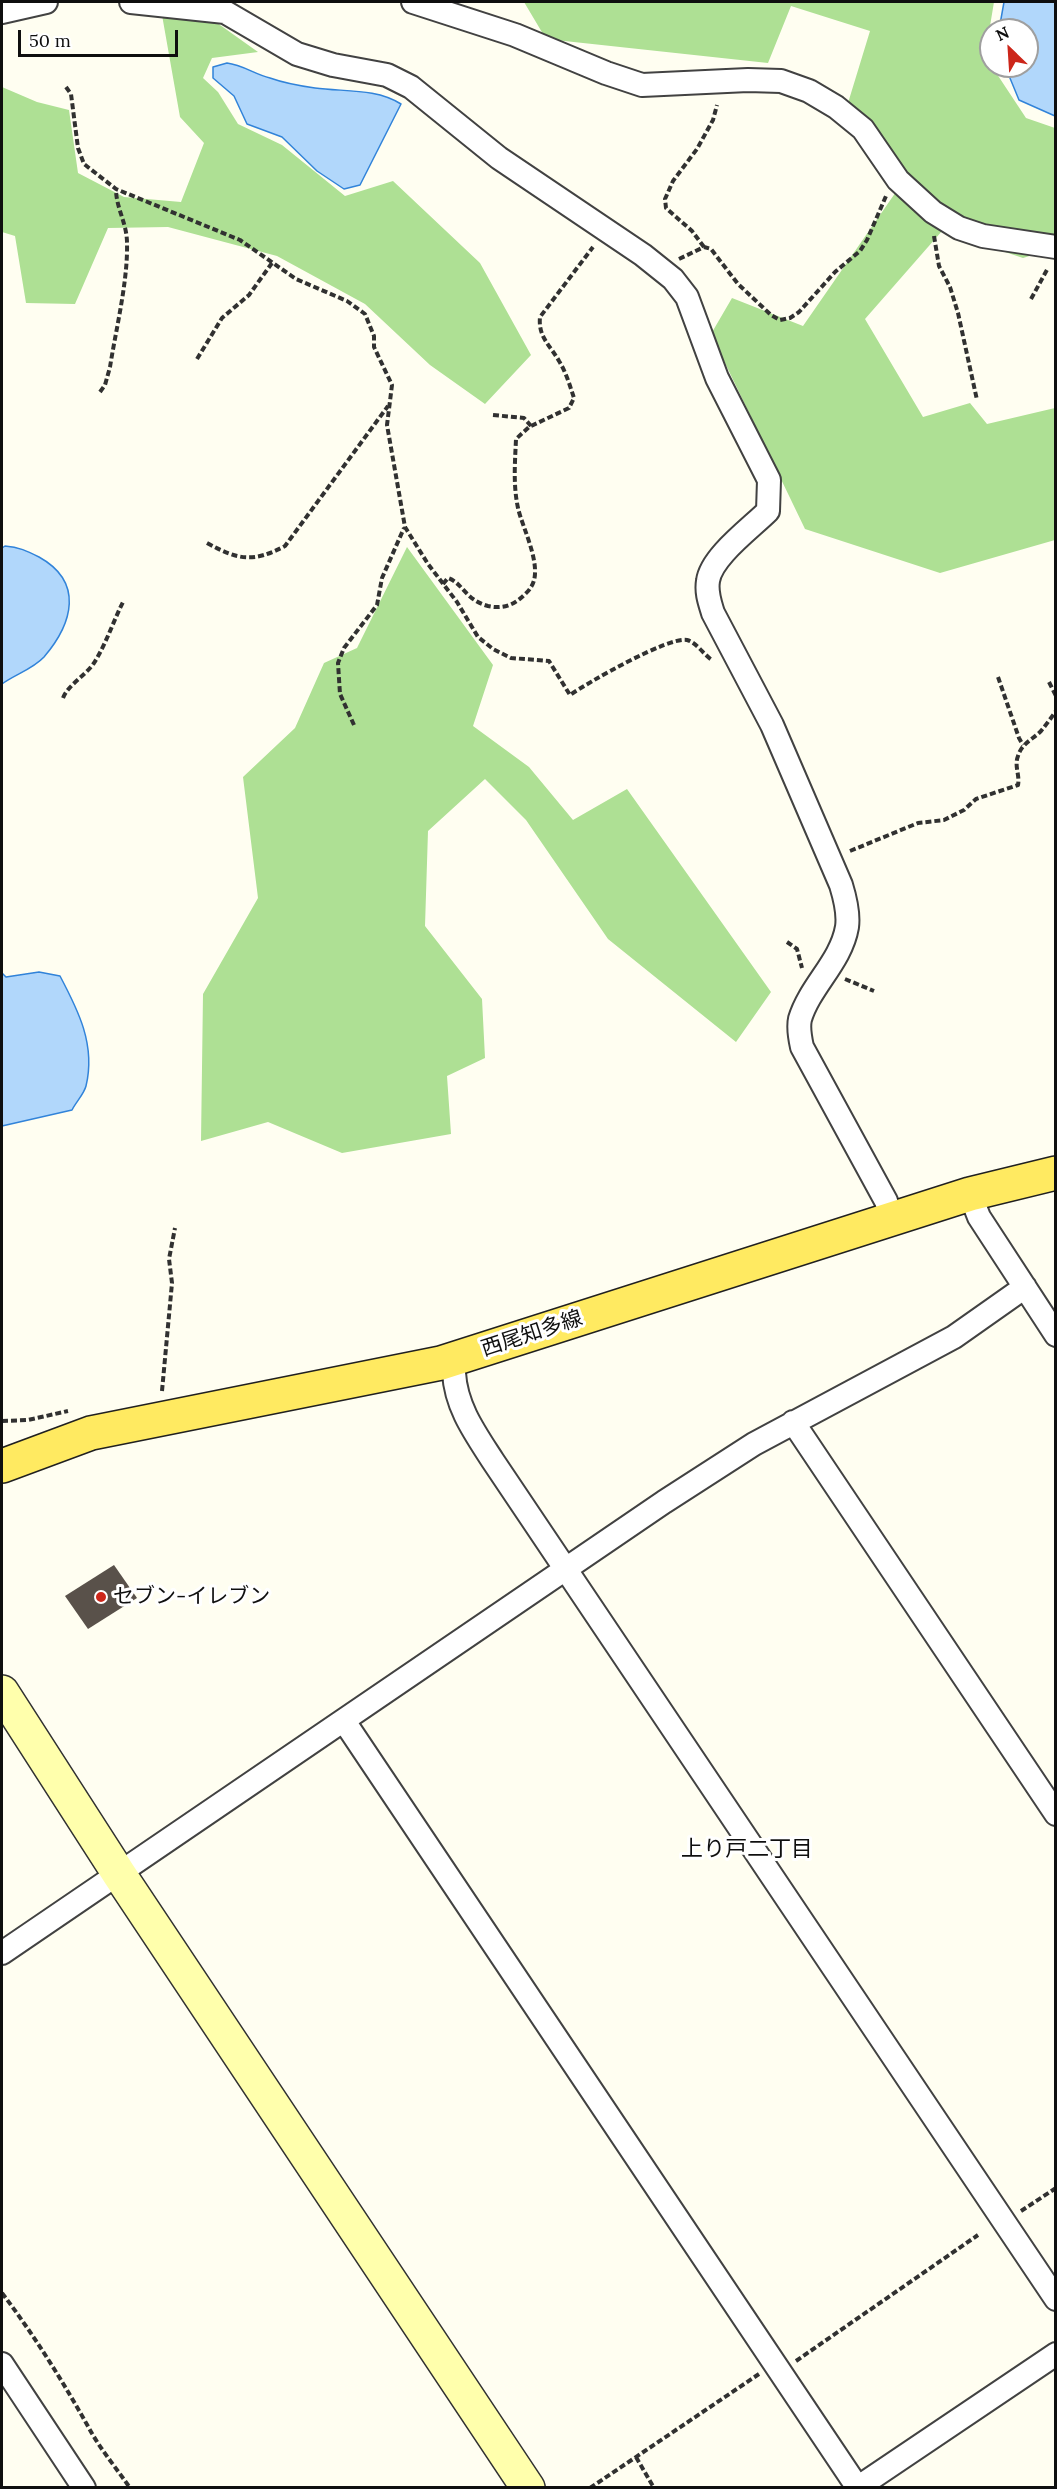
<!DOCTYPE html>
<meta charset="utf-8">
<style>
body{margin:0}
#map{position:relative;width:1057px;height:2489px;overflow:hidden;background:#fffef1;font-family:Lora,serif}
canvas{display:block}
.frame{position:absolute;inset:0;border:3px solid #0f0f0f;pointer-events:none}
.north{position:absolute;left:979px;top:18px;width:60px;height:60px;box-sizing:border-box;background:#fff;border:2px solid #9f9f9f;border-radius:50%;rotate:335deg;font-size:16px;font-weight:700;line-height:24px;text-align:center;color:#0f0f0f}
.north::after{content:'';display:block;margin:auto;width:21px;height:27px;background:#cc261a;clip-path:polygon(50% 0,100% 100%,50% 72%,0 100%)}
.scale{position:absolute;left:18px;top:30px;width:160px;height:27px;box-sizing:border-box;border:3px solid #0f0f0f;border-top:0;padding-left:8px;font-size:18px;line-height:21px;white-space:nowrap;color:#0f0f0f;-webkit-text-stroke:4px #fff;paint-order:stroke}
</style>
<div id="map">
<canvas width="1057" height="2489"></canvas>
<div class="frame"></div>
<div class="north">N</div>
<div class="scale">50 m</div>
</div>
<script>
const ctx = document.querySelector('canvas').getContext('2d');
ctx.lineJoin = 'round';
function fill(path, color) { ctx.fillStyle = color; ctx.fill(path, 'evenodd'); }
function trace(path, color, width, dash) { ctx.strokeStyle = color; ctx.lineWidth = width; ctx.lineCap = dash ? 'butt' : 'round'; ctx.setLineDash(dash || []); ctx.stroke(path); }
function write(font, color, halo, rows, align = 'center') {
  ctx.font = font + ' Lora,"Noto Sans JP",serif'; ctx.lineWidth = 6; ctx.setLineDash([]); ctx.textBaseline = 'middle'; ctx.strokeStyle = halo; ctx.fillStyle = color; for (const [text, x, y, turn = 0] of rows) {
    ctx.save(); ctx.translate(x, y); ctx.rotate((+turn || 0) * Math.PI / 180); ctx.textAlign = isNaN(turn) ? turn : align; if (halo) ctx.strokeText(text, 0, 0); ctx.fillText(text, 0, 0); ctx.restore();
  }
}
const forest = new Path2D(`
 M524 2H994L985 56 1026 118 1055 128V248L1023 258 942 231 865 319 923 417 970 403 987 424 1055 408V540L940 573 805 529 711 334 732 298 803 326 907 176 848 103 870 31 791 6 768 63 546 39Z
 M162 15 213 20 258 52 212 58 203 78 218 92 238 124 282 145 345 196 393 181 480 263 531 355 485 404 430 365 365 304 277 256 168 227 108 228 75 304 26 303 15 236 2 232V87L37 102 69 110 78 173 124 197 181 202 204 143 180 117Z
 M407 547 493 665 473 726 529 767 573 820 627 789 771 992 736 1042 608 939 526 820 485 779 428 831 425 926 482 999 485 1058 447 1076 451 1134 342 1153 268 1122 201 1141 203 994 258 898 243 777 295 728 324 663 357 648Z`);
const water = new Path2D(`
 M1004 2H1055V116L1019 100 1005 66H1027V30H999Z
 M227 63C243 65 254 74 270 78 284 83 301 86 315 88 344 92 376 88 401 104L360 185 344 189 317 171 282 137 247 124 234 96 213 78V67Z
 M5 546C19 547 27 551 39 557 84 582 73 623 44 657 33 669 14 675 2 684V548Z
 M39 972 60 976C78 1010 96 1045 86 1086 84 1094 76 1102 72 1110L2 1126V973L6 977Z`);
const building = new Path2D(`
 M114 1565 137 1598 88 1629 65 1596Z`);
const path = new Path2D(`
 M66 87 71 94 78 148 84 164 116 189 240 240 296 279 347 301 365 314 374 336V347L392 385 387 425 405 527 428 564 457 602 478 637 493 649 511 658 549 661 570 695C587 683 669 636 687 640 696 642 704 655 712 660
 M934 236 939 266 950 287 958 313 977 400
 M704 247 692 231 666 208 665 199 673 181 697 149 713 120 717 105
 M679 259 704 247 711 249 738 284 771 315 780 320 790 318 799 312 835 272 860 251 867 240 886 196
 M1031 299 1048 268
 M197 359 222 318 249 295 272 263
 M100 392 105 385 110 367C116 329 128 281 127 243 127 223 116 208 116 189
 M493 415 524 418 531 426
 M207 543C238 560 253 563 285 546L388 406
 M443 584 448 578C463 583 465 600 488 606 501 609 512 606 522 597 525 594 529 591 531 587 544 568 522 527 518 508 513 485 515 462 516 439L529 427 569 408 574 398C570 386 566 372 559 361 550 345 538 337 540 317L593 247
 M998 677 1019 738 1023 745
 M1049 682 1056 696
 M63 698C68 685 85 676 94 663 106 644 113 622 123 602
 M354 725 340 694 338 663 344 648 377 605 382 578 404 528
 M850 851 918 823 944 820 964 810 976 799 1018 785C1020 775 1014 766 1018 756 1022 743 1032 740 1041 731 1046 725 1051 718 1056 711
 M787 942 797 949 802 968
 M845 979 874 991
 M162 1391 172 1283 169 1259 175 1228
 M2 1421 28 1420 68 1411
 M1021 2211 1056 2188
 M2 2293C34 2335 64 2383 90 2430 101 2450 117 2469 130 2488
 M796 2361 978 2235
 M636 2457 654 2488
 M590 2488 759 2374`);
const street = new Path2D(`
 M131 2 225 12 297 54 333 65 387 75 411 87 499 158 643 255 673 279 687 297 717 378 769 480 768 511C751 528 711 557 708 581 706 593 710 603 713 613L772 725 841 885C845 898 849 913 847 927 841 962 810 986 800 1019 798 1028 800 1038 802 1047L886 1201 892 1220
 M413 2 515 35 606 73 642 85 748 80 781 81 809 91 836 107 863 129 898 180 933 212 959 228 983 236 1056 247
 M2 12 46 2
 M970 1194 979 1217 1056 1335
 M441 1363 454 1373C456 1407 475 1433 493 1461L1056 2299
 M793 1422 1056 1814
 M344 1721 858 2488
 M2 1953 664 1502 754 1444 954 1337 1025 1287
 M2 2364 84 2488
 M857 2488 1056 2354`);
const secondary = new Path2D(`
 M2 1692 119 1874 528 2488`);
const primary = new Path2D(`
 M2 1466 91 1433 441 1363 970 1194 1056 1173`);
const markers = [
 [101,1597,6,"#cc261a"]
];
const streetNames = [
 ["西尾知多線",532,1334,-18]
];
const poiNames = [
 ["セブン-イレブン",113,1597]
];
const neighbourhoodNames = [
 ["上り戸二丁目",747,1850]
];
fill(forest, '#aee094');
fill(water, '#b1d7fb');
trace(water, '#3183d9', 1.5);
fill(building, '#59514a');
trace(street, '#424242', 26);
trace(secondary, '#313131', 36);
trace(primary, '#202020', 36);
trace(path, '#313131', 4, [6, 3]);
trace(street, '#fff', 22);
trace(secondary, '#ffffac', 33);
trace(primary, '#ffea61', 33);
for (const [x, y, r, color] of markers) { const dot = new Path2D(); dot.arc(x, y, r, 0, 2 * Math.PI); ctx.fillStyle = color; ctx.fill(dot); trace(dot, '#fff', 2); }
write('21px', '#0f0f0f', '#fff', streetNames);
write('21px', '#0f0f0f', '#fff', poiNames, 'left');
write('22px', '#0f0f0f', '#fff', neighbourhoodNames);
</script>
